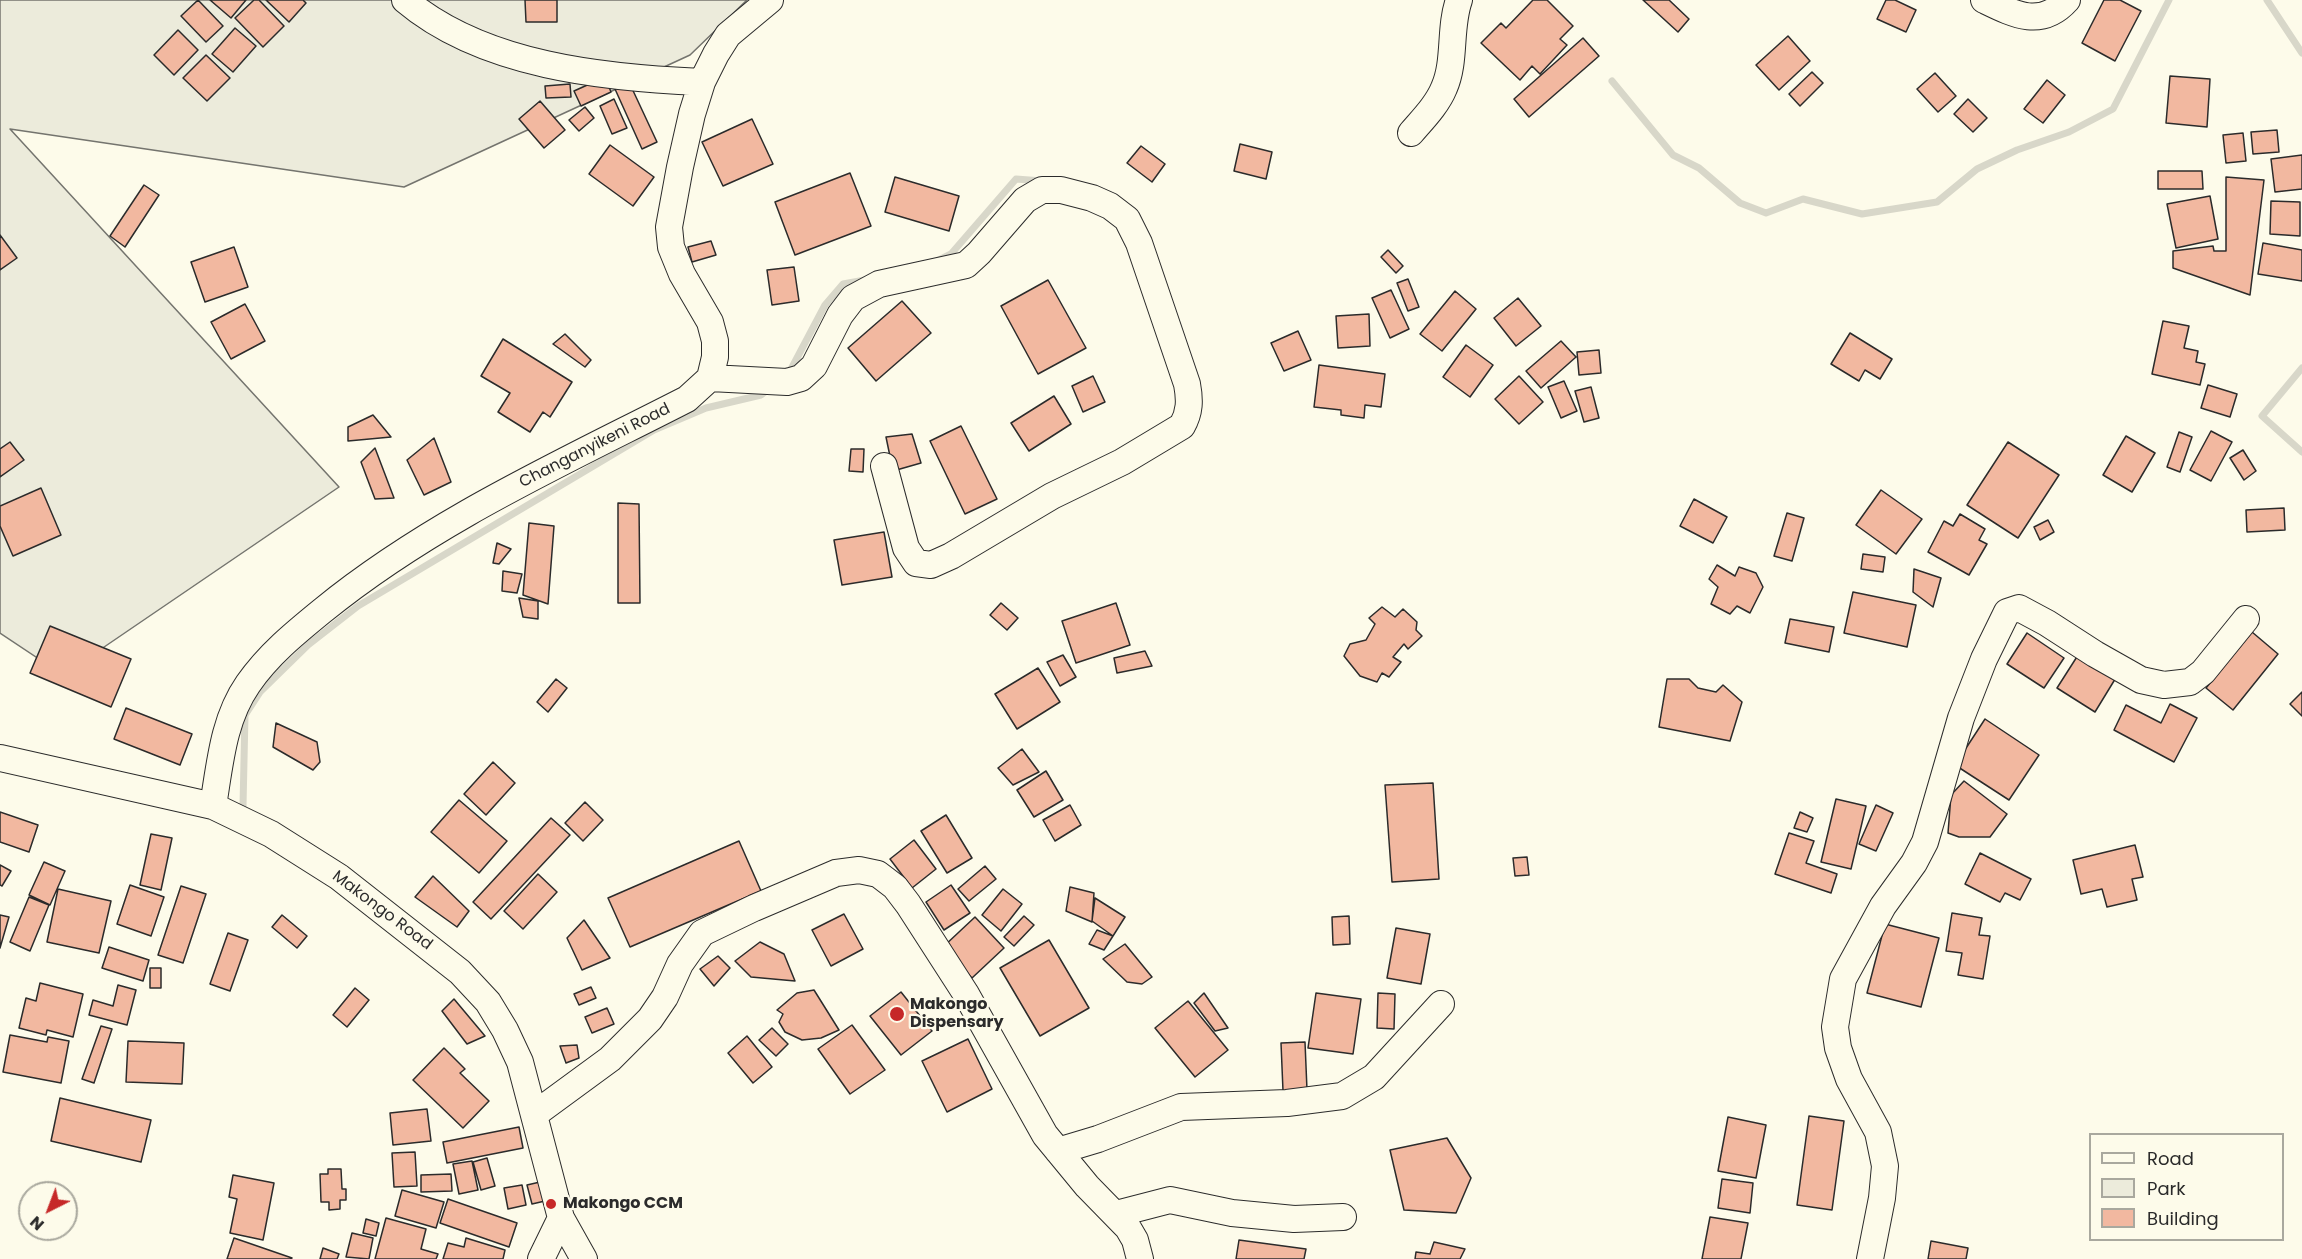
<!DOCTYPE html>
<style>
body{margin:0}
#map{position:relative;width:2302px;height:1259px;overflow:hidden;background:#fdfbea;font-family:Poppins,sans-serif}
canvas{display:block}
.legend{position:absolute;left:2089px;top:1133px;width:195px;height:108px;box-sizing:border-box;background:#fdfbea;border:2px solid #a9a89e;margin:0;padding:8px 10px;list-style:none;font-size:18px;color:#2b2b2b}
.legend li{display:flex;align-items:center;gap:12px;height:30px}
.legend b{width:30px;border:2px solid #a9a89e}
.north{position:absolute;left:18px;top:1181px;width:60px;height:60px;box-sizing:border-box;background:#fdfbea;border:2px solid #a9a89e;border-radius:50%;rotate:222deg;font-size:16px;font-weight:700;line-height:24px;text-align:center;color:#2b2b2b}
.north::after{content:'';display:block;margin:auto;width:21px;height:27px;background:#c62828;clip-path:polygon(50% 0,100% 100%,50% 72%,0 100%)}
</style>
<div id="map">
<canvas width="2302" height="1259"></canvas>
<ul class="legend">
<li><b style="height:8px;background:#fdfbea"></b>Road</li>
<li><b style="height:16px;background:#ecebdb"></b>Park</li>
<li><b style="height:16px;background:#f2b8a0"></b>Building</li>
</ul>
<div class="north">N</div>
</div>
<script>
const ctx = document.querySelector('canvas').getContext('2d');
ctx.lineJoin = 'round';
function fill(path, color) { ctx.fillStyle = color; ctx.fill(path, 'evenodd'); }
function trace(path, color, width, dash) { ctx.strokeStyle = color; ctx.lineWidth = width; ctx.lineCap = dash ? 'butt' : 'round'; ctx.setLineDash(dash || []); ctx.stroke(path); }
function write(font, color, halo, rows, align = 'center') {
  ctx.font = font + ' Poppins,sans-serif'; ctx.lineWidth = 4.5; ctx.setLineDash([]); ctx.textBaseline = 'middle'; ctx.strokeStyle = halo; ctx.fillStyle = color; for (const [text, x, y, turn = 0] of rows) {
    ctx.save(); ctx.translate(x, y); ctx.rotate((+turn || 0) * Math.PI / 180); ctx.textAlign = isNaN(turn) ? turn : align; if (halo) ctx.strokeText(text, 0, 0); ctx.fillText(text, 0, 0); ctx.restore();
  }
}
const green = new Path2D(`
 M0 0H747L690 55 404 187 10 129 339 487 63 675 0 633Z`);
const stream = new Path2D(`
 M2267 0 2302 53
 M1612 81 1673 155 1699 168 1740 203 1766 213 1803 199 1862 214 1937 202 1977 169 2017 150 2069 132 2113 109 2169 0
 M939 260 951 254 1016 179 1042 181
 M2302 368 2262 416 2302 452
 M789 373 825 305 843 284 865 280
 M243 806 245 715 260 692 308 645 358 606 654 430 706 408 761 395 769 389`);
const building = new Path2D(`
 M198 0 223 26 206 42 181 16Z
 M210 0H246L231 18Z
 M254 0H259L284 26 263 47 235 18Z
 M266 0H303L306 3 289 22Z
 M525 0H557V22H526Z
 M1533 0H1547L1573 26 1560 39 1567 45 1540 74 1532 66 1520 80 1481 43 1501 23 1506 28Z
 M1643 0H1669L1689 19 1678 32Z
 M1886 0H1895L1916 10 1906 32 1877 19Z
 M2104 0H2120L2141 11 2115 61 2082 43Z
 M235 28 256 46 233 72 212 54Z
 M178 30 198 50 174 75 154 55Z
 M1788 36 1810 61 1779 90 1756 65Z
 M1583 38 1599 56 1529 117 1514 99Z
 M206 55 230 78 207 101 183 78Z
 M1812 72 1823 83 1800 106 1789 94Z
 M1935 73 1956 96 1938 112 1917 89Z
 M2170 76 2210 79 2207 127 2166 123Z
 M605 77 611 92 581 106 574 91Z
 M2047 80 2065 95 2043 123 2024 109Z
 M629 82 657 142 642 149 615 89Z
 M570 84 571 97 546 98 545 86Z
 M614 99 627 128 612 134 600 106Z
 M1968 99 1987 118 1973 132 1954 114Z
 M540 101 565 130 544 148 519 119Z
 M585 107 594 118 579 131 569 120Z
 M752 119 773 164 723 186 702 142Z
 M2277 130 2279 152 2253 154 2251 132Z
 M2243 133 2246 161 2226 163 2223 135Z
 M1240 144 1272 152 1266 179 1234 171Z
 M610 145 654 177 633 206 589 174Z
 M1141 146 1165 164 1152 182 1127 163Z
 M2302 155V189L2275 192 2271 159Z
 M2158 171H2202L2203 189H2158Z
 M850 173 871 226 795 255 775 202Z
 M895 177 959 196 949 231 885 212Z
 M2226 177 2264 180 2250 295 2173 268V251L2213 246 2214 251H2226Z
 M144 185 159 195 125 247 110 236Z
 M2210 196 2218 239 2176 248 2167 204Z
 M2271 201 2300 202V236L2270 234Z
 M0 235 17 258 0 270Z
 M711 241 716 255 692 262 688 247Z
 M2263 243 2302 250V281L2258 274Z
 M234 247 248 287 205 302 191 262Z
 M1388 250 1403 266 1396 273 1381 257Z
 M794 267 799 301 772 305 767 270Z
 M1408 279 1419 307 1408 311 1397 283Z
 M1048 280 1086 348 1038 374 1001 306Z
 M1391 290 1409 329 1390 338 1372 298Z
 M1455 291 1476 309 1442 351 1420 334Z
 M1518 298 1541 326 1516 346 1494 318Z
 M902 301 931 333 876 381 848 348Z
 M245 304 265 341 231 359 211 322Z
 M1369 314 1370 346 1338 348 1336 316Z
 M2163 321 2189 326 2184 348 2198 351 2196 362 2205 364 2200 385 2152 374Z
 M1298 331 1311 360 1284 371 1271 343Z
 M1850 333 1892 359 1880 379 1865 370 1859 381 1831 364Z
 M565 334 591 360 585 367 553 344Z
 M503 339 572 382 550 417 543 412 530 432 498 412 510 393 481 376Z
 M1561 341 1576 357 1541 388 1526 371Z
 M1466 345 1493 365 1470 397 1443 377Z
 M1599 350 1601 373 1579 375 1577 352Z
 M1319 365 1385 374 1381 407 1365 405 1364 418 1341 415V410L1314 407Z
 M1093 376 1105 402 1083 412 1072 386Z
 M1519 376 1543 402 1519 424 1495 399Z
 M1564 381 1577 411 1561 418 1548 387Z
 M2208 385 2237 394 2230 417 2201 408Z
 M1591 387 1599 418 1584 422 1575 391Z
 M1054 396 1071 424 1029 451 1011 423Z
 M373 415 391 437 348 441V427Z
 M961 426 997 499 965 514 930 441Z
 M2211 431 2232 442 2211 481 2190 470Z
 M2179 432 2192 437 2180 472 2167 467Z
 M912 434 921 463 893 471 886 437Z
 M2126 436 2155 453 2132 492 2103 475Z
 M434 438 451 482 424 495 407 460Z
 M10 442 24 460 0 477V449Z
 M2008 442 2059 475 2018 538 1967 505Z
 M375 448 394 498 375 499 361 462Z
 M851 449H864L863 472 849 471Z
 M2243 450 2256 471 2244 480 2230 458Z
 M41 488 61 535 13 556 0 526V506Z
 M1881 490 1922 519 1896 554 1856 525Z
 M1694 499 1727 517 1713 543 1680 526Z
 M618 503 639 504 640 603H618Z
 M2284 508 2285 530 2247 532 2246 510Z
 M1787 513 1804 518 1792 561 1774 556Z
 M1960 514 1985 529 1979 540 1987 544 1969 575 1928 552 1944 521 1953 526Z
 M2048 520 2054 532 2040 540 2034 527Z
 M529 523 554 526 548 604 523 595Z
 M884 532 892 577 842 585 834 540Z
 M497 543 511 549 499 564 493 563Z
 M1863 554 1885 557 1883 572 1861 569Z
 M1717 565 1735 576 1739 567 1756 573 1763 587 1750 613 1737 606 1730 614 1711 604 1718 587 1709 579Z
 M1914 569 1941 578 1933 607 1913 592Z
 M503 571 522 574 517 593 502 591Z
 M1853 592 1916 605 1907 647 1844 633Z
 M519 598 538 601V619L523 617Z
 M1001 603 1018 618 1007 630 990 615Z
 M1116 603 1130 645 1076 663 1062 621Z
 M1382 607 1395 617 1403 609 1417 622 1416 630 1422 636 1408 649 1404 644 1393 657 1401 662 1389 677 1382 673 1377 682 1360 676 1344 656 1350 644 1366 640 1375 624 1369 618Z
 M1790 619 1834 627 1829 652 1785 643Z
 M50 626 131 659 111 707 30 673Z
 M2252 632 2278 654 2233 710 2206 688Z
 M2027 633 2064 658 2044 688 2007 664Z
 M1145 651 1152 666 1117 673 1114 658Z
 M2080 652 2117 676 2095 712 2057 688Z
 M1063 655 1076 677 1060 686 1047 662Z
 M1038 668 1060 702 1017 729 995 694Z
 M556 679 567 688 548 712 537 702Z
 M1667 679H1689L1698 688 1716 692 1723 685 1742 702 1730 741 1659 727Z
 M2302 692V716L2290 704Z
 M2170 704 2197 718 2174 762 2114 730 2126 705 2161 723Z
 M126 708 192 734 180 765 114 739Z
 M1985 719 2039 755 2009 800 1955 765Z
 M276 723 317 742 320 762 313 770 273 747Z
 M1022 749 1039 772 1013 785 998 768Z
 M493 762 515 783 486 815 464 794Z
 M1046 771 1063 800 1034 817 1017 790Z
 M1964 781 2007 814 1990 837H1959L1948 833 1951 795Z
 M1433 783 1439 879 1392 882 1385 785Z
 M1836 799 1866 806 1851 869 1821 862Z
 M459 800 507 841 479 873 431 832Z
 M585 802 603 820 583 841 565 823Z
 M1070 805 1081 825 1055 841 1043 820Z
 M1876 805 1893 813 1876 851 1859 844Z
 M0 812 38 825 29 852 0 842Z
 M1800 812 1813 818 1807 832 1794 828Z
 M946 815 972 858 947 873 921 831Z
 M551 818 570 835 491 919 473 902Z
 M1789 833 1814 841 1806 863 1837 874 1831 893 1775 874Z
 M151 834 172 838 161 890 140 885Z
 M914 840 936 869 912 888 890 859Z
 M739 841 761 891 630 947 608 898Z
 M2135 845 2143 877 2132 879 2137 900 2107 907 2102 889 2081 894 2073 860Z
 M1980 853 2031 879 2020 900 2005 893 2000 902 1965 884Z
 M1527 857 1529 875 1515 876 1513 858Z
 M44 862 65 871 50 905 29 895Z
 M0 865 11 871 2 886 0 885Z
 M985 866 996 879 969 901 958 889Z
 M538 874 557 892 523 929 504 911Z
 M433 876 469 911 457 927 415 897Z
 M130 885 164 897 151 936 117 924Z
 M951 885 970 913 944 930 926 902Z
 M181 886 206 894 183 963 158 955Z
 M1070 887 1094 893 1092 922 1066 911Z
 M58 889 111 901 99 953 47 942Z
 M1003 889 1022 904 1001 931 982 915Z
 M29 897 49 905 30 951 10 942Z
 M1095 898 1125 917 1113 936 1092 921Z
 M1952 913 1982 918 1979 935 1990 936 1983 979 1958 975 1962 953 1946 951Z
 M844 914 863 949 831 966 812 930Z
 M0 915 9 917 0 948Z
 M282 915 307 936 297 948 272 927Z
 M1024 916 1034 925 1014 946 1004 937Z
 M1349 916 1350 944 1333 945 1332 917Z
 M975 917 1004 948 972 978 943 947Z
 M584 920 610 958 582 970 567 938Z
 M1885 924 1939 938 1921 1007 1867 993Z
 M1396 928 1430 934 1421 984 1387 978Z
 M1097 930 1113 936 1104 950 1089 944Z
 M228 933 248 940 230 991 210 984Z
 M1049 940 1089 1008 1040 1036 1000 968Z
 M760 942 784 954 795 981 751 977 735 961Z
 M1125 944 1152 977 1142 984 1127 982 1103 959Z
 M109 947 149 960 143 981 102 968Z
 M718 956 730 968 714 986 700 969Z
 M150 968H161V988H150Z
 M40 983 83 994 73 1037 47 1030 46 1035 19 1028 26 998 36 1001Z
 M118 985 136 990 127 1025 89 1015 93 1000 113 1006Z
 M591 987 596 998 579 1005 574 994Z
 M355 988 369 1000 347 1027 333 1015Z
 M814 990 839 1030 821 1038 802 1040 785 1032 779 1022 783 1014 777 1010 797 993Z
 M901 992 932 1031 901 1055 870 1016Z
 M1204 993 1228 1028 1215 1031 1194 1003Z
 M1316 993 1361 999 1353 1054 1308 1048Z
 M1378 993 1395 994 1394 1029 1377 1028Z
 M454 999 485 1036 467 1044 442 1011Z
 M1188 1001 1228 1050 1195 1077 1155 1028Z
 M607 1008 614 1024 592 1033 585 1017Z
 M852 1025 885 1070 850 1094 818 1049Z
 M101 1026 112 1029 94 1083 82 1079Z
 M772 1028 788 1044 776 1056 759 1040Z
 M10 1035 47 1042 48 1037 69 1041 61 1083 3 1072Z
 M747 1036 772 1067 753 1083 728 1053Z
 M968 1039 992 1089 947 1112 922 1061Z
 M128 1041 184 1043 182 1084 126 1082Z
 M1305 1042 1307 1090 1283 1091 1281 1043Z
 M577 1045 579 1058 566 1063 560 1046Z
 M444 1048 465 1069 460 1073 489 1101 463 1128 413 1080Z
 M60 1098 151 1120 141 1162 51 1141Z
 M427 1109 431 1141 393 1145 390 1113Z
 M1809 1116 1844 1121 1832 1210 1797 1205Z
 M1728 1117 1766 1125 1756 1178 1718 1171Z
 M519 1127 523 1148 447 1163 443 1142Z
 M1447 1138 1471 1178 1456 1213 1404 1210 1390 1150Z
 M415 1152 417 1186 394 1187 392 1153Z
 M487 1158 495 1186 481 1190 473 1162Z
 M472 1161 478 1190 459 1194 453 1164Z
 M328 1169H341L342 1189H346V1200H340V1209L329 1210V1202H321L320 1174H328Z
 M451 1174 452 1191 421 1192V1175Z
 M233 1175 274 1183 263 1240 230 1233 237 1199 229 1197Z
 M1722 1179 1753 1183 1750 1213 1718 1208Z
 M540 1182 545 1201 532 1204 527 1185Z
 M522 1185 526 1205 508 1209 504 1188Z
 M402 1190 444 1202 436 1228 395 1216Z
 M448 1199 517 1223 509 1247 440 1223Z
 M1710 1217 1748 1223 1741 1259H1702Z
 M386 1218 426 1229 421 1249 438 1254 436 1259H375Z
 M366 1219 379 1223 376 1236 363 1233Z
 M352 1233 373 1238 369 1259 346 1257Z
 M234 1238 292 1258 291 1259H227Z
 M466 1238 505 1250 503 1259H443L448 1243 464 1247Z
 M1239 1240 1306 1249 1304 1259H1236Z
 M1931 1241 1968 1248 1966 1259H1928Z
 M1434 1242 1465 1249 1460 1259H1415L1416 1252 1430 1254Z
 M323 1248 339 1254 337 1259H320Z`);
const minor = new Path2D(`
 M405 0C483 66 605 78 702 82
 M1984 0C2013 14 2041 29 2067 0
 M1411 133C1423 119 1437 105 1444 88 1456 61 1449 28 1459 0
 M710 378 787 382 801 378 814 366 840 315 853 298 879 284 966 265 979 253 1025 200 1042 190H1061L1092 198 1110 206 1127 219 1139 243 1187 384C1190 400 1190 412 1182 426L1122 462 1052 496 951 556 931 565 916 563 906 548 884 466
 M0 758 213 806 271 834 339 877 460 972 488 1002 505 1030 520 1062 561 1218 584 1259
 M213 806C220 764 223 720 248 684 268 655 295 633 322 611 431 522 562 463 687 399L710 378 715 357V341L710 322 682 274 671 247 669 227 680 167 692 114 702 82 716 54 728 35 770 0
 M535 1114 610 1059 650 1019 665 997 680 964 702 933 754 908 836 873 859 870 878 874 895 887 908 904 966 994 1045 1135 1087 1186 1128 1228 1135 1240 1140 1259
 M1058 1151 1098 1139 1181 1107 1287 1103 1342 1096 1374 1077 1441 1004
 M1116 1214 1170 1200 1232 1213 1294 1219 1343 1217
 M541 1259 561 1218
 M1870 1259 1882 1198 1885 1166 1878 1132 1849 1079 1838 1048 1835 1027 1843 979 1883 906 1914 863 1925 842 1961 718 1984 659 2007 612 2019 608 2047 623 2095 654 2141 680 2164 685 2190 682 2203 672 2246 619`);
const markers = [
 [897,1014,8,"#c62828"],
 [551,1204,6,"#c62828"]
];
const streetNames = [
 ["Changanyikeni Road",595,446,-27],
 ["Makongo Road",382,911,37]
];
const poiNames = [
 ["Makongo",910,1005],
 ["Dispensary",910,1023],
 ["Makongo CCM",563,1204]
];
fill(green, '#ecebdb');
trace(green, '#74746e', 1.5);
trace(stream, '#d8d7c9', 7);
fill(building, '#f2b8a0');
trace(building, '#2b2b2b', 1.5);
trace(minor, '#2b2b2b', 28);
trace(minor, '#fdfbea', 26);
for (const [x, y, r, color] of markers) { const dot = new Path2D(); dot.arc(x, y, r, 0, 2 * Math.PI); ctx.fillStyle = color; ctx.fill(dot); trace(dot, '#fdfbea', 2); }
write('16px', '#2b2b2b', '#fdfbea', streetNames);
write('bold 16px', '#2b2b2b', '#fdfbea', poiNames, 'left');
</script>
